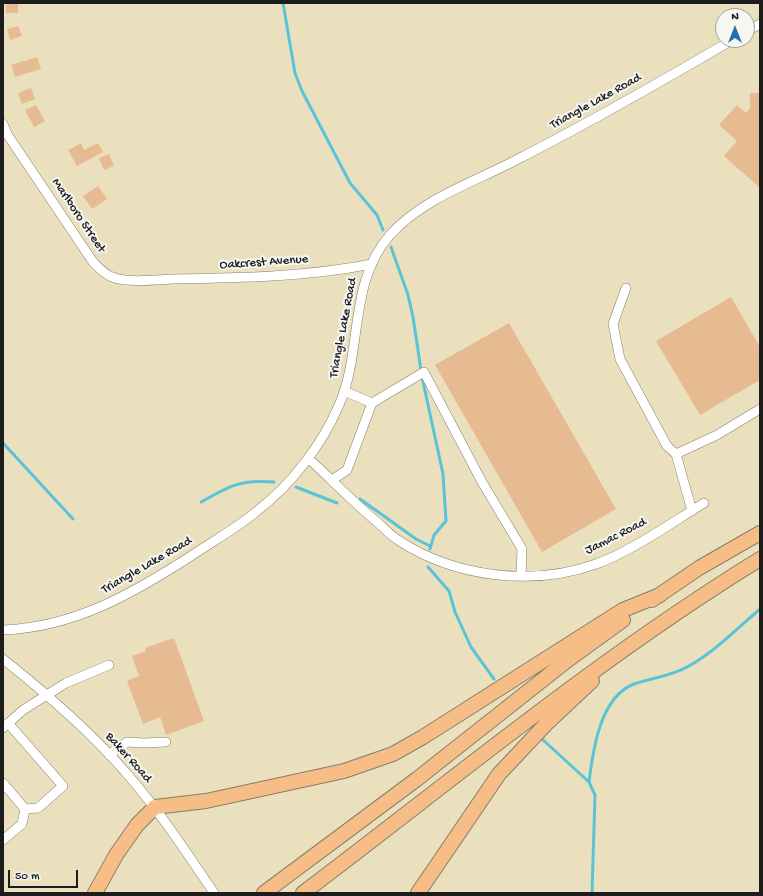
<!DOCTYPE html>
<style>
body{margin:0}
#map{position:relative;width:763px;height:896px;overflow:hidden;background:#ebe0be;font-family:"Gochi Hand",sans-serif}
canvas{display:block}
.frame{position:absolute;inset:0;border:4px solid #1c1c1c;pointer-events:none}
.north{position:absolute;left:715px;top:8px;width:40px;height:40px;box-sizing:border-box;background:#f6f6f2;border:1px solid #9f9f9c;border-radius:50%;rotate:0deg;font-size:11px;font-weight:700;line-height:16px;text-align:center;color:#1c1c1c}
.north::after{content:'';display:block;margin:auto;width:14px;height:18px;background:#1f6fb2;clip-path:polygon(50% 0,100% 100%,50% 72%,0 100%)}
.scale{position:absolute;left:8px;top:870px;width:70px;height:18px;box-sizing:border-box;border:2px solid #1c1c1c;border-top:0;padding-left:5px;font-size:12px;line-height:14px;white-space:nowrap;color:#1c1c1c;-webkit-text-stroke:3px #f6f6f2;paint-order:stroke}
</style>
<div id="map">
<canvas width="763" height="896"></canvas>
<div class="frame"></div>
<div class="north">N</div>
<div class="scale">50 m</div>
</div>
<script>
const ctx = document.querySelector('canvas').getContext('2d');
ctx.lineJoin = 'round';
function trace(path, color, width, dash) { ctx.strokeStyle = color; ctx.lineWidth = width; ctx.lineCap = dash ? 'butt' : 'round'; ctx.setLineDash(dash || []); ctx.stroke(path); }
function fill(path, color) { ctx.fillStyle = color; ctx.fill(path, 'evenodd'); }
function write(font, color, halo, rows, align = 'center') {
  ctx.font = font + ' "Gochi Hand",sans-serif'; ctx.lineWidth = 4; ctx.setLineDash([]); ctx.textBaseline = 'middle'; ctx.strokeStyle = halo; ctx.fillStyle = color; for (const [text, x, y, turn = 0] of rows) {
    ctx.save(); ctx.translate(x, y); ctx.rotate((+turn || 0) * Math.PI / 180); ctx.textAlign = isNaN(turn) ? turn : align; if (halo) ctx.strokeText(text, 0, 0); ctx.fillText(text, 0, 0); ctx.restore();
  }
}
const stream = new Path2D(`
 M283 3 295 73 302 91 350 183 377 215 383 230
 M391 247 408 295 413 317 422 377 443 474 446 521 434 535 430 549
 M3 443 73 519
 M296 487 337 503
 M360 499 416 539 430 546
 M201 502C229 486 241 479 274 482
 M428 567 449 591 455 612 471 647 494 679
 M542 739 589 782 595 795 592 893
 M589 782C593 750 600 697 634 684 652 678 672 676 689 666 713 653 739 627 760 609`);
const building = new Path2D(`
 M6 3H18V13H6Z
 M18 26 22 36 10 40 7 29Z
 M37 57 41 69 15 77 11 65Z
 M31 88 35 99 22 104 18 93Z
 M750 93H759L760 188 724 156 737 141 719 125 737 105 746 113 750 108Z
 M36 105 45 121 34 127 25 110Z
 M81 143 84 150 98 143 103 152 77 166 68 150Z
 M109 154 114 166 104 170 99 158Z
 M98 186 107 199 92 209 83 196Z
 M731 297 760 347V380L700 415 656 341Z
 M509 323 616 509 542 552 435 365Z
 M174 638 204 721 166 735 160 717 143 724 127 681 139 676 132 656 146 651 145 648Z`);
const minor = new Path2D(`
 M747 31 760 24
 M3 124 7 134 93 262C99 268 104 274 112 277 127 283 155 280 172 279 239 278 306 277 372 264
 M626 288 613 324 620 359 667 446 676 454
 M372 403 424 372 482 482 522 549 521 576
 M308 458C331 479 353 502 377 522 384 528 390 535 398 540 454 577 532 587 596 564 632 551 671 523 704 503
 M332 480 347 470 372 403 344 391
 M692 511 676 454 717 435 760 409
 M3 630C75 627 132 594 191 556 213 541 237 528 257 511 291 485 322 445 339 405 363 351 348 282 390 235 423 198 475 182 518 159 591 122 662 81 732 40
 M3 659C47 694 91 732 128 775 160 812 187 853 214 893
 M8 723 63 786 38 808 25 809
 M3 728 23 710 66 683 109 665
 M109 755 127 742 144 743 166 742
 M3 783 25 809 22 824 3 840`);
const highway = new Path2D(`
 M652 600 699 568 760 533
 M95 893 116 855 137 825 155 807 206 801 344 771 393 754 423 737 623 610 660 595
 M264 893 417 779 569 659 623 620
 M303 893C454 779 599 658 760 559
 M418 893 499 774 546 724 592 681`);
const streetNames = [
 ["Triangle Lake Road",596,102,-29],
 ["Marlboro Street",78,216,56],
 ["Oakcrest Avenue",264,263,-4],
 ["Triangle Lake Road",344,328,-79],
 ["Jamac Road",616,537,-27],
 ["Triangle Lake Road",147,566,-30],
 ["Baker Road",128,758,48]
];
trace(stream, '#5ac3d7', 3);
fill(building, '#e7bb91');
trace(minor, '#847e6d', 10);
trace(highway, '#847e6d', 16);
trace(minor, '#fff', 9);
trace(highway, '#f6be86', 14);
write('13px', '#1c1c1c', '#f6f6f2', streetNames);
</script>
